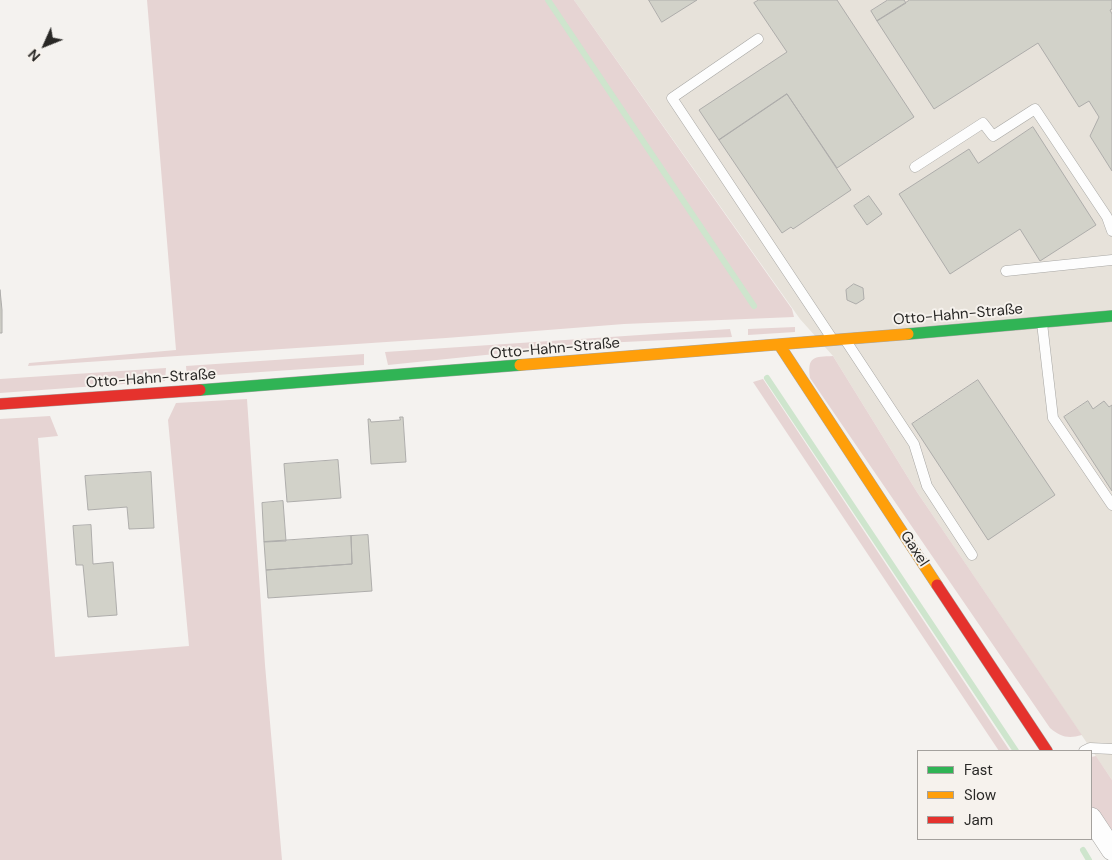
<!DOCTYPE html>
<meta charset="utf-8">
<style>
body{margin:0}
#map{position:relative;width:1112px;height:860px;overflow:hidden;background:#f4f2ef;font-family:"DM Sans",sans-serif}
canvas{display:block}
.legend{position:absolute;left:917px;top:750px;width:175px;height:90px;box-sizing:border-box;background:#f6f2ed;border:1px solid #a4a19d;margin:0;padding:6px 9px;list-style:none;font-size:15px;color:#292826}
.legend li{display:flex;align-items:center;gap:10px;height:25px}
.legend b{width:25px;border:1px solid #a4a19d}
.north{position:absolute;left:20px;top:20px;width:50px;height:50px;-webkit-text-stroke:4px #f6f2ed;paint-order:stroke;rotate:226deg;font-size:14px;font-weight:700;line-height:20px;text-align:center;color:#292826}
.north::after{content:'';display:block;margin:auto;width:18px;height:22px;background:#292826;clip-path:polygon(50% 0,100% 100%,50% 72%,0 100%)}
</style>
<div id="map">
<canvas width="1112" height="860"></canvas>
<ul class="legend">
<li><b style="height:6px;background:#30b455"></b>Fast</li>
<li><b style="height:6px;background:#ff9f0a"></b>Slow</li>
<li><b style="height:6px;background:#e5322d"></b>Jam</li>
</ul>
<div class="north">N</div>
</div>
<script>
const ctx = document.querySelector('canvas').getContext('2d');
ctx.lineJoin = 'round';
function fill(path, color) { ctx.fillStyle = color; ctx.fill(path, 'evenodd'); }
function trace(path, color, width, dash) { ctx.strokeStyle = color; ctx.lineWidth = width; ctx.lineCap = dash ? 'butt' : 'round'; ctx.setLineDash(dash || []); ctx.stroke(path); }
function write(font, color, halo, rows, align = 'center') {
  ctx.font = font + ' "DM Sans",sans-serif'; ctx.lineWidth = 4; ctx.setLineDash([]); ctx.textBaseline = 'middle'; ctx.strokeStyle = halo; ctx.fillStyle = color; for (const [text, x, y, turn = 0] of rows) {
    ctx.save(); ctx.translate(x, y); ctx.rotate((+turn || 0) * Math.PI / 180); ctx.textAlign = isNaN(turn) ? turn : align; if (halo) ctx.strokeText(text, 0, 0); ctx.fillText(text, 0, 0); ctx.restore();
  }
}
const built = new Path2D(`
 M574 0H1112V780L917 492 833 356 800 319Z`);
const green = new Path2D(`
 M147 0H574L792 309 794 317 624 324 446 338 28 366 29 363 176 350Z
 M795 327V332L748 335V329Z
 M730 329 732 337 602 343 388 365 385 352Z
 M364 354V365L187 377 186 366Z
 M833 356 917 492 1082 735C1068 739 1061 737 1050 728L810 378C807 356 814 357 833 356Z
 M166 368 165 381 0 393V379Z
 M763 379 1010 751H999L753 382Z
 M247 399 265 665 282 860H0V419L50 416 58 436 38 438 55 657 189 646 168 420 176 403Z
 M1096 756 1112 780V839L1091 808V757Z`);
const stream = new Path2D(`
 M548 0 754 306
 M767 378 1016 751
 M1083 850 1089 860`);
const building = new Path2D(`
 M649 0H697L662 22Z
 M759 0H837L914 117 837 168 787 94 719 140 699 110 787 52 754 3Z
 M888 0H904L906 3 877 21 871 11Z
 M910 0H1112V9L1110 10 1112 14V171L1090 136 1099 117 1089 101 1079 107 1038 43 934 109 877 21Z
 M787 94 851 190 793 229 791 227 782 233 719 140Z
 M1033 127 1096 225 1040 261 1020 229 950 274 899 194 969 149 978 163Z
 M869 196 882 214 867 225 854 206Z
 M854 284 863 288 864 299 856 304 847 300 846 290Z
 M0 290 2 310V333H0Z
 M978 380 1055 495 988 540 912 424Z
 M1088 401 1093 409 1104 401 1109 407 1112 405V491L1064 417Z
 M400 417H403L406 462 371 464 368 419H370L371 422 400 420Z
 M338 460 341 498 287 502 284 464Z
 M151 472 154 528 129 529 127 507 88 510 85 476Z
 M283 501 286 541 264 542 262 503Z
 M91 525 93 564 113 562 117 615 88 617 83 565H76L73 526Z
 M368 535 372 591 268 598 266 570 352 564 351 536Z
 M351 536 352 564 266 570 264 542Z`);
const lane = new Path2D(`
 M758 39 672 98 831 337
 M915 167 983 123 993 136 1035 109 1107 217 1112 231
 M1006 271 1112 260
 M1042 323 1053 418 1112 505
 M846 341 914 444 927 486 972 555
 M1084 751 1090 748 1112 749`);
const street = new Path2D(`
 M1091 818 1112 850`);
const fast = new Path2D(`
 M908 334 1112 316
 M200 390 520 365`);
const slow = new Path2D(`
 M780 346 937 585
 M520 365 908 334`);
const jam = new Path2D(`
 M0 404 200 390
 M937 585 1047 751`);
const streetNames = [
 ["Otto-Hahn-Straße",958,315,-5],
 ["Otto-Hahn-Straße",555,349,-5],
 ["Otto-Hahn-Straße",151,379,-4],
 ["Gaxel",914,549,57]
];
fill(built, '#e7e2da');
fill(green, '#e6d4d3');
trace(stream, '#cee5cd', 6);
fill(building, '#d2d2c9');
trace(building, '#aeadab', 1);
trace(lane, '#a8a7a4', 11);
trace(street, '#a8a7a4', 22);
trace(fast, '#a8a7a4', 12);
trace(slow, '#a8a7a4', 12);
trace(jam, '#a8a7a4', 12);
trace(lane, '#fdfdfd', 10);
trace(street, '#fdfdfd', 21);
trace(fast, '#30b455', 11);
trace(slow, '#ff9f0a', 11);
trace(jam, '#e5322d', 11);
write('15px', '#292826', '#f6f2ed', streetNames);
</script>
